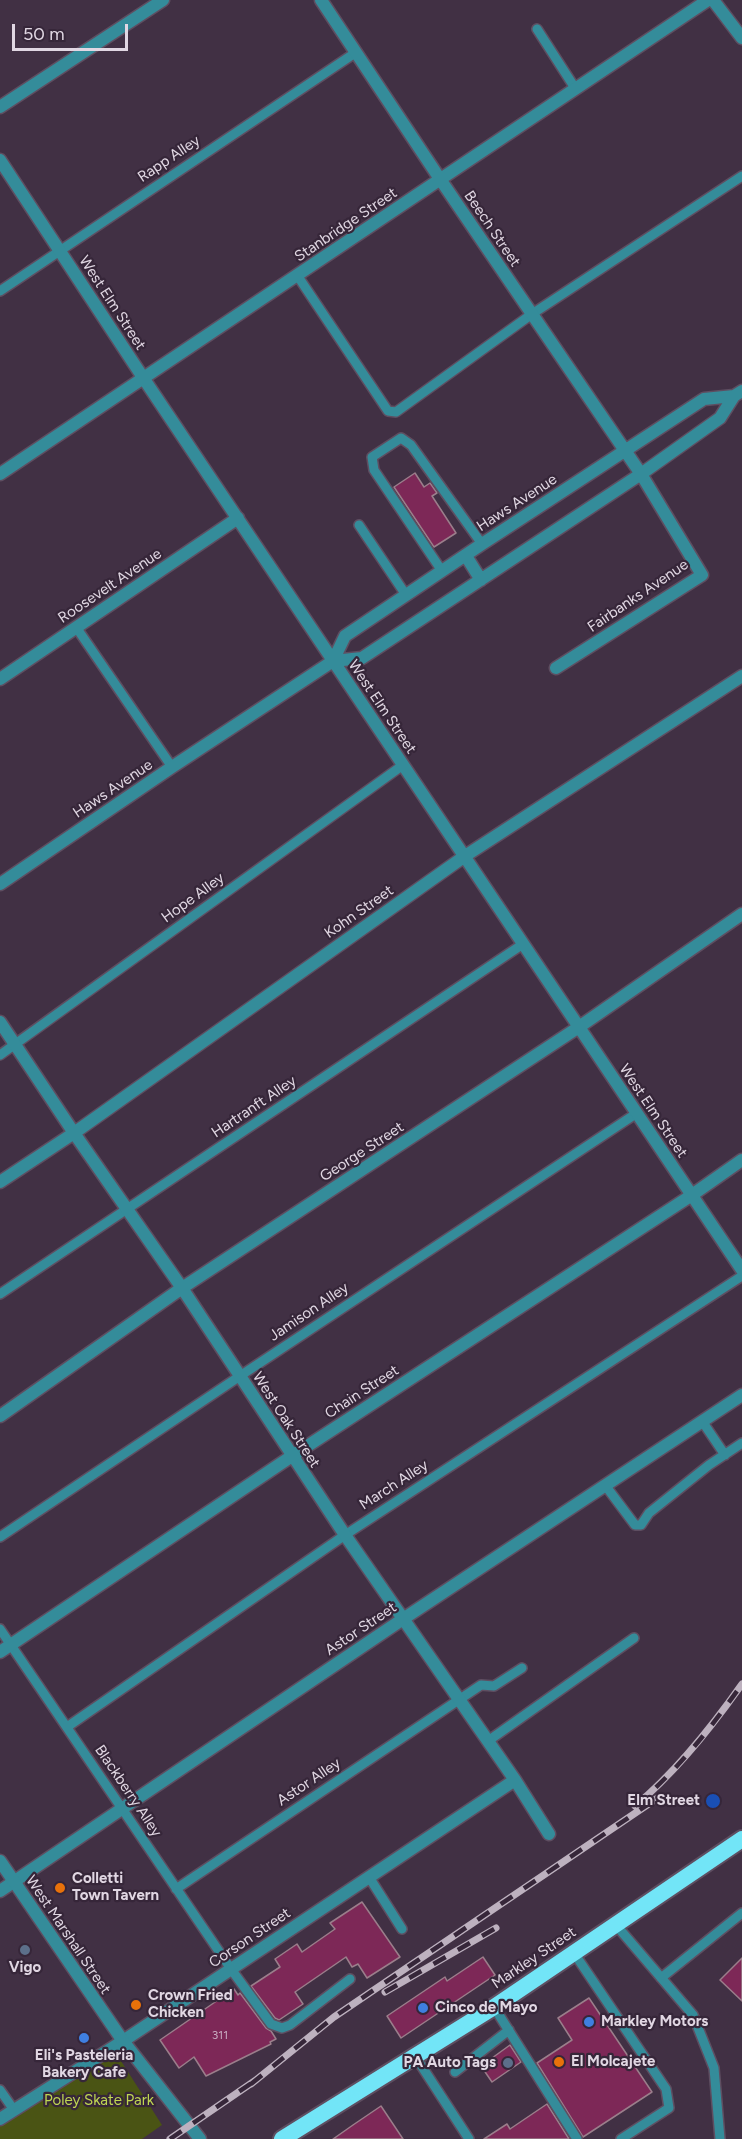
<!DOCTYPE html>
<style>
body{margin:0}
#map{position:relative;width:742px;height:2139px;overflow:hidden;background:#413044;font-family:Figtree,sans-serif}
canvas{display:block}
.scale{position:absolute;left:12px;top:24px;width:116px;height:27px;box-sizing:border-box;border:3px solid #e1d7e3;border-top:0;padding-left:8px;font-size:18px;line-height:21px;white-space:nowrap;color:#e1d7e3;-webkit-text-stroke:4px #362639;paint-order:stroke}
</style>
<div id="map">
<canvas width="742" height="2139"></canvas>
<div class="scale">50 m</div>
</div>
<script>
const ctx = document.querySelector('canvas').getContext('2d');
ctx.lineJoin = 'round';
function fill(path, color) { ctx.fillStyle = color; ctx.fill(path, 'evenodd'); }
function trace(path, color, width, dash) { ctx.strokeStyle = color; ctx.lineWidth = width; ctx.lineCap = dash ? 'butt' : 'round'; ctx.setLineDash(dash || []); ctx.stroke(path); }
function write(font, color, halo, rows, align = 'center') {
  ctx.font = font + ' Figtree,sans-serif'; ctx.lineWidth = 4.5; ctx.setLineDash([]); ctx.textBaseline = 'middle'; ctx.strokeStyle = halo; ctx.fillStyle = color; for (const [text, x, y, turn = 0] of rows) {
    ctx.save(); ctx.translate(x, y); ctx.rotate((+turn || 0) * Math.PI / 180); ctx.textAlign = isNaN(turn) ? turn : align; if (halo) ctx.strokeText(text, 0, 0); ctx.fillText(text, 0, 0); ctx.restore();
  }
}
const green = new Path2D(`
 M112 2047 162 2125 142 2139H0V2117Z`);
const building = new Path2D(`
 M415 473 424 487 430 483 437 493 432 496 456 533 434 547 394 487Z
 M362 1902 400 1957 367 1978 358 1964 352 1967 346 1957 295 1992 303 2004 279 2020 275 2018 251 1986 280 1967 275 1959 297 1944 302 1952 335 1929 330 1923Z
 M483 1957 495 1975 401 2038 387 2016 445 1977 447 1981Z
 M742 1958V2001L720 1980Z
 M234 1989 238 1995 240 1993 266 2028 271 2031 276 2039 270 2042 271 2044 206 2076 194 2057 179 2068 160 2040Z
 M589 1998 652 2092 583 2137 537 2063 572 2040 558 2018Z
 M510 2045 521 2062 492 2082 481 2066Z
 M547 2104 569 2139H484L507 2124 510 2129Z
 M381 2106 403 2139H333L353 2125Z`);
const service = new Path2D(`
 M537 29 575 88
 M297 275 388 411 396 412 532 314 742 176
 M0 291 355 53
 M359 525 406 595
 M442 571 374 470 372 457 401 438 411 445 482 544
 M76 627 172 767
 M0 1055 403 765
 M0 1294 523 944
 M702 1421 725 1455
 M605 1485 635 1525H641L649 1513 709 1465 742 1443
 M0 1537 240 1376 637 1113
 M0 1629 231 1969 271 2024 282 2028 290 2025 350 1979
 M67 1727 345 1535 742 1276
 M488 1741 634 1638
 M369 1877 402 1929
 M176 1889 481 1685 494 1686 522 1668
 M616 1925 693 2015 714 2068 720 2139
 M574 1953 666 2089 669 2108 621 2139
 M661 1978 742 1913
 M494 2007 577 2139
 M415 2056 469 2139
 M455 2072 509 2030
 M0 2090 14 2110`);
const minor = new Path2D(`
 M321 0 440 179 641 474 702 575 556 668
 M713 0 742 38
 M0 107 163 0
 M0 160 144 379 742 1270
 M0 474 708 0
 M466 556 481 580
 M333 661 345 636 482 544 704 399 734 396
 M0 679 238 518
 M0 884 172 767 333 661 362 658 641 474 720 418 734 396 742 391
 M0 1022 74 1133 182 1288 345 1535 515 1780 549 1834
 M0 1182 74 1133 465 856 742 676
 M0 1416 182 1288 579 1027 742 914
 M0 1652 292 1456 692 1195 742 1160
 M0 1891 403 1619 742 1395
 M0 2119 123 2041 515 1780`);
const tertiary = new Path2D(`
 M0 1861 123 2041 200 2139`);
const trunk = new Path2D(`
 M282 2139 494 2007 742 1839`);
const rail = new Path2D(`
 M635 1806C677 1771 711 1728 742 1684
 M385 1992 496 1928
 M251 2084 334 2017 659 1797
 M170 2139 256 2080`);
const markers = [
 [713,1801,8,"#1a4fb4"],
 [60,1888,6,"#e8710a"],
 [25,1950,6,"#5c6f8a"],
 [136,2005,6,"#e8710a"],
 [423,2008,6,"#3f7fe0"],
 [589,2022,6,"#3f7fe0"],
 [84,2038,6,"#3f7fe0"],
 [559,2062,6,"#e8710a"],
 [508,2063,6,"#5c6f8a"]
];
const numberNames = [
 ["311",220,2035]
];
const streetNames = [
 ["Rapp Alley",169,159,-34],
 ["Stanbridge Street",346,225,-34],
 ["Beech Street",492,229,56],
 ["West Elm Street",112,303,57],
 ["Haws Avenue",517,503,-33],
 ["Roosevelt Avenue",110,586,-34],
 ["Fairbanks Avenue",638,596,-34],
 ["West Elm Street",382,707,56],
 ["Haws Avenue",113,789,-34],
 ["Hope Alley",193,898,-36],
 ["Kohn Street",359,912,-35],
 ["Hartranft Alley",254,1107,-34],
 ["West Elm Street",653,1111,56],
 ["George Street",362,1152,-33],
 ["Jamison Alley",309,1312,-34],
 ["Chain Street",362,1392,-33],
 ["West Oak Street",286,1420,57],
 ["March Alley",394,1485,-33],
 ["Astor Street",361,1629,-34],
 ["Astor Alley",309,1782,-34],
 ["Blackberry Alley",128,1791,56],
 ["West Marshall Street",68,1935,56],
 ["Corson Street",250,1938,-34],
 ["Markley Street",534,1958,-34]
];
const poiNames = [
 ["Elm Street",700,1801,"right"],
 ["Colletti",72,1879],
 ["Town Tavern",72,1896],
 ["Vigo",25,1968,"center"],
 ["Crown Fried",148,1996],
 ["Chicken",148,2013],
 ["Cinco de Mayo",435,2008],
 ["Markley Motors",601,2022],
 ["Eli's Pasteleria",84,2056,"center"],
 ["Bakery Cafe",84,2073,"center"],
 ["El Molcajete",571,2062],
 ["PA Auto Tags",496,2063,"right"]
];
const parkNames = [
 ["Poley Skate Park",99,2101]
];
fill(green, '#4a5414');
fill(building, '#7d2857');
trace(building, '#9b7e8b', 1.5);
trace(service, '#5e4e61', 12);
trace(minor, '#5e4e61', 15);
trace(tertiary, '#5e4e61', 15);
trace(trunk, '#5e4e61', 20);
trace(service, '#348c9a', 9);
trace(minor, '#348c9a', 12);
trace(tertiary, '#348c9a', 12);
trace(trunk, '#72e5f7', 16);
trace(rail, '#bdb1bf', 7);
trace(rail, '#362639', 4.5, [14]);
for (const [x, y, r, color] of markers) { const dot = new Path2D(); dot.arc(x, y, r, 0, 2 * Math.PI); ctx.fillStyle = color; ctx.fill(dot); trace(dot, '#362639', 2); }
write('12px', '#c8abc0', null, numberNames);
write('15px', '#e1d7e3', '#362639', streetNames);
write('bold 15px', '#e1d7e3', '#362639', poiNames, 'left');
write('15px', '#bfd652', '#362639', parkNames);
</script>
